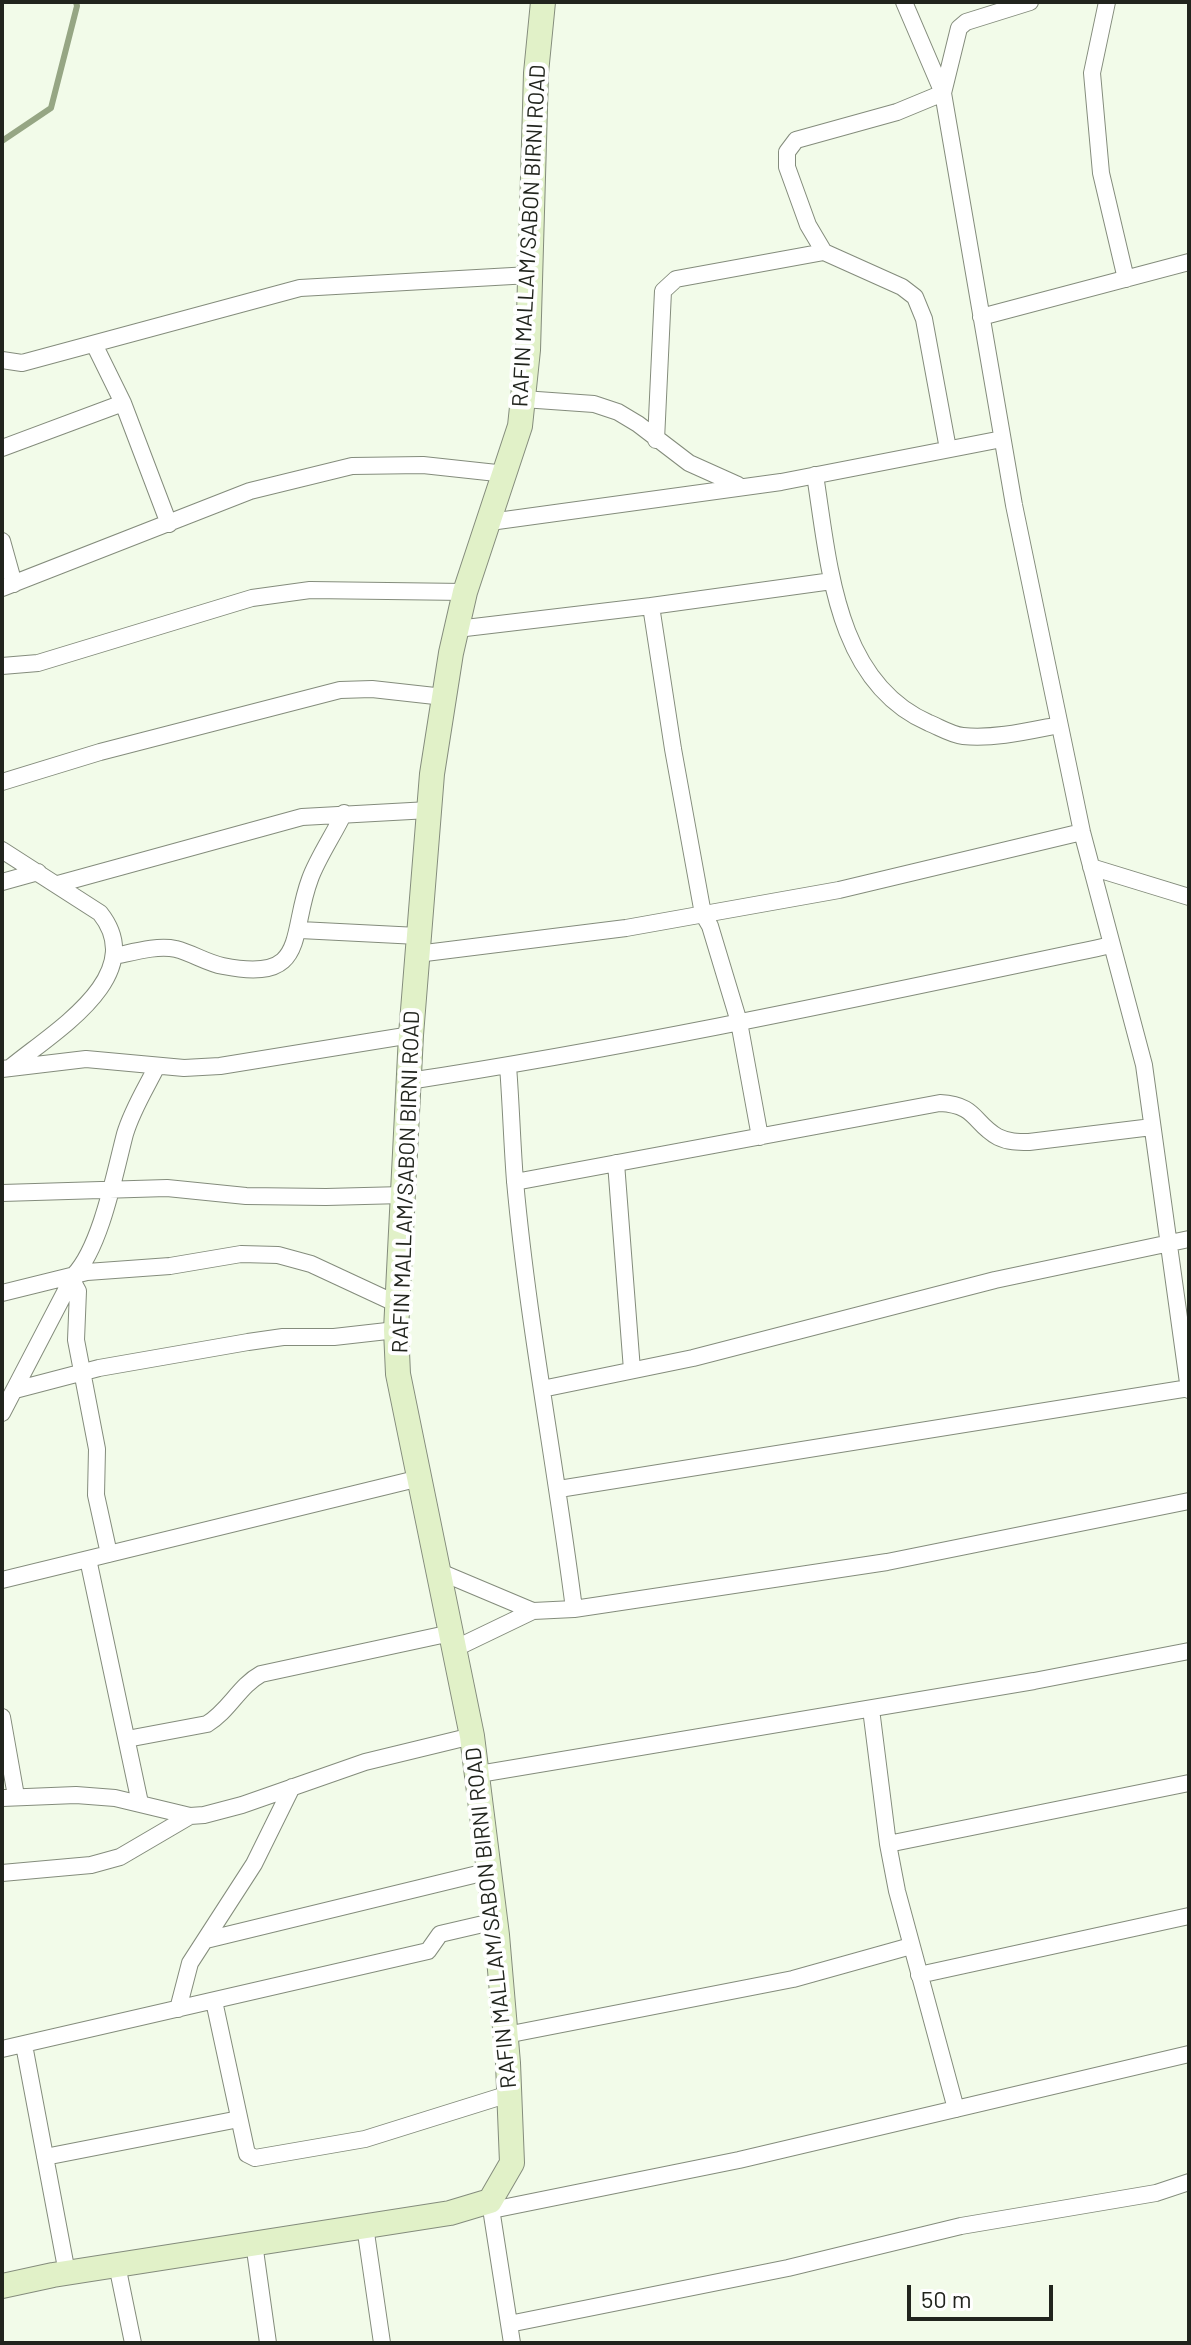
<!DOCTYPE html>
<style>
body{margin:0}
#map{position:relative;width:1191px;height:2345px;overflow:hidden;background:#f2fbe9;font-family:Barlow,sans-serif}
canvas{display:block}
.frame{position:absolute;inset:0;border:4px solid #21241d;pointer-events:none}
.scale{position:absolute;left:907px;top:2285px;width:146px;height:36px;box-sizing:border-box;border:4px solid #21241d;border-top:0;padding-left:10px;font-size:24px;line-height:28px;white-space:nowrap;color:#21241d;-webkit-text-stroke:6px #fff;paint-order:stroke}
</style>
<div id="map">
<canvas width="1191" height="2345"></canvas>
<div class="frame"></div>
<div class="scale">50 m</div>
</div>
<script>
const ctx = document.querySelector('canvas').getContext('2d');
ctx.lineJoin = 'round';
function trace(path, color, width, dash) { ctx.strokeStyle = color; ctx.lineWidth = width; ctx.lineCap = dash ? 'butt' : 'round'; ctx.setLineDash(dash || []); ctx.stroke(path); }
function write(font, color, halo, rows, align = 'center') {
  ctx.font = font + ' Barlow,sans-serif'; ctx.lineWidth = 8; ctx.setLineDash([]); ctx.textBaseline = 'middle'; ctx.strokeStyle = halo; ctx.fillStyle = color; for (const [text, x, y, turn = 0] of rows) {
    ctx.save(); ctx.translate(x, y); ctx.rotate((+turn || 0) * Math.PI / 180); ctx.textAlign = isNaN(turn) ? turn : align; if (halo) ctx.strokeText(text, 0, 0); ctx.fillText(text, 0, 0); ctx.restore();
  }
}
const stream = new Path2D(`
 M2 141 51 108 77 6 76 2`);
const street = new Path2D(`
 M904 2 943 93 1014 505 1082 832 1144 1065 1189 1390
 M1107 2 1092 73 1101 173 1126 279
 M981 317 1189 262
 M94 344 123 403 169 524
 M2 360 22 363 300 288 530 275
 M523 399 594 404 618 412 638 424 689 463 738 485
 M656 440 663 291 676 279 824 252
 M2 448 123 403
 M948 449 924 319 915 297 902 287 824 252 808 225 787 167V152L796 140 897 112 943 93 959 28 966 22 1030 2
 M815 475C829 563 835 682 929 723 939 727 952 735 963 736 995 739 1028 731 1059 725
 M490 522 781 482 1002 439
 M2 541 14 584
 M2 588 250 491 352 466 423 465 506 474
 M651 606 673 749 703 914 710 926 739 1022 760 1137
 M457 629 651 606 832 581
 M2 666 38 663 252 598 310 590 465 592
 M2 782 100 752 340 690 372 689 444 697
 M2 850 100 913C150 976 53 1032 11 1067
 M1091 867 1189 897
 M2 882 38 872
 M58 884 302 817 429 810
 M300 930 418 936
 M417 954 626 928 839 890 1082 832
 M115 956C134 952 157 945 176 949 192 953 207 963 223 966 309 983 289 935 310 879 317 859 334 834 344 813
 M508 1066C511 1104 512 1143 515 1181 528 1324 556 1466 574 1609
 M2 1069 86 1059 184 1068 220 1066 411 1035
 M409 1081C645 1045 878 994 1112 945
 M616 1163 632 1370
 M515 1182 940 1103C977 1105 973 1123 998 1137 1008 1142 1018 1142 1029 1142L1152 1127
 M2 1193 167 1188 246 1196 326 1197 403 1195
 M72 1280 78 1291 76 1340 97 1449 96 1495 109 1554
 M2 1293 87 1272 170 1266 241 1254 278 1255 311 1264 397 1304
 M542 1389 693 1358 995 1280 1189 1239
 M15 1390 99 1368 248 1342 283 1337H334L396 1330
 M2 1413 74 1275C101 1247 115 1172 125 1134 132 1110 146 1088 157 1066
 M559 1489 1189 1388
 M88 1559 140 1803
 M438 1571 533 1611
 M2 1580 420 1478
 M454 1649 533 1611 574 1609 887 1562 1189 1501
 M871 1709 888 1844 897 1891 956 2109
 M2 1717 16 1796
 M127 1739 207 1724C229 1711 239 1686 261 1674L451 1633
 M479 1774 1034 1681 1189 1651
 M2 1798 76 1795 115 1798 190 1816 204 1815 242 1805 365 1762 472 1736
 M888 1844 1189 1783
 M2 1873 91 1865 120 1857 190 1816
 M206 1940 490 1871
 M919 1975 1189 1916
 M214 2001 247 2154 255 2158 365 2139 509 2094
 M178 2009 190 1963 254 1864 292 1787
 M506 2035 793 1979 911 1946
 M24 2045 67 2273
 M2 2049 428 1951 440 1934 496 1921
 M45 2157 239 2119
 M490 2202 512 2343
 M492 2210 739 2160 1189 2054
 M365 2226 382 2343
 M254 2243 268 2343
 M117 2265 133 2343
 M509 2324 788 2268 961 2226 1156 2193 1189 2182`);
const secondary = new Path2D(`
 M2 2286 53 2275 450 2213 490 2201 512 2163 508 2063 497 1935 472 1736 398 1374 396 1330 411 1035 432 774 451 653 465 592 520 426 528 350 536 73 543 2`);
const streetNames = [
 ["RAFIN MALLAM/SABON BIRNI ROAD",529,236,-87],
 ["RAFIN MALLAM/SABON BIRNI ROAD",406,1182,-88],
 ["RAFIN MALLAM/SABON BIRNI ROAD",491,1918,-96]
];
trace(stream, '#96a684', 6);
trace(street, '#848c7c', 18);
trace(secondary, '#848c7c', 26);
trace(street, '#fff', 16);
trace(secondary, '#e1f1c8', 24);
write('22px', '#21241d', '#fff', streetNames);
</script>
